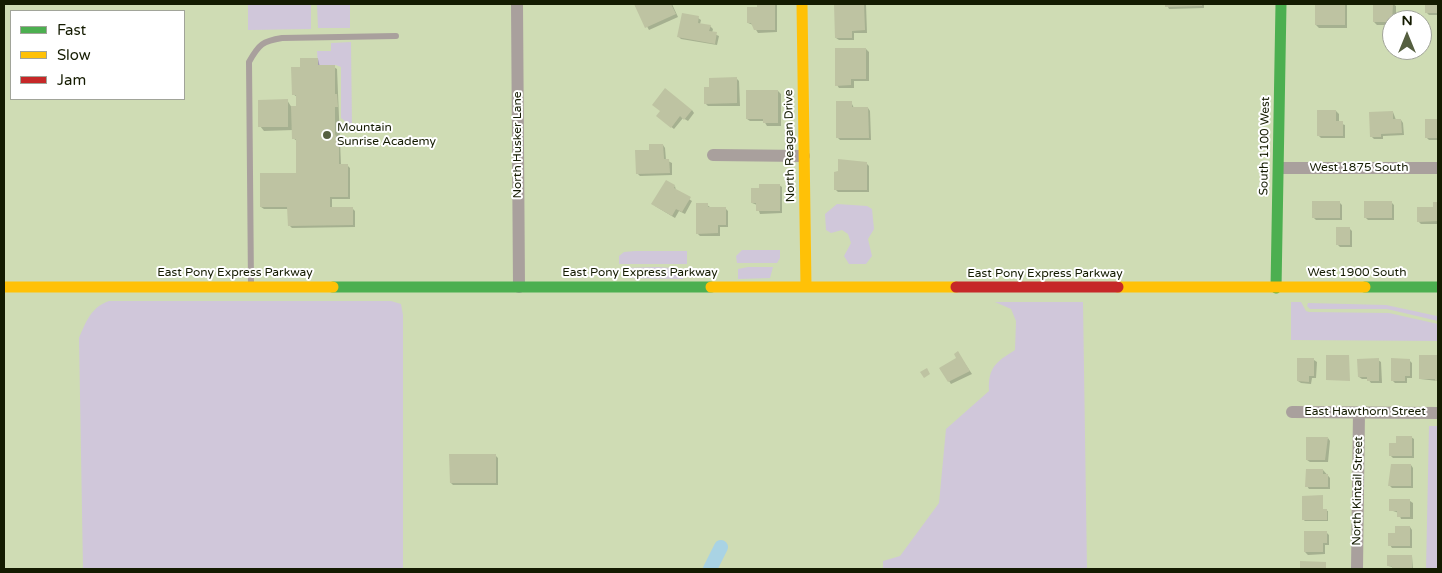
<!DOCTYPE html>
<style>
body{margin:0}
#map{position:relative;width:1442px;height:573px;overflow:hidden;background:#cfdcb4;font-family:"Varela Round",sans-serif}
canvas{display:block}
.frame{position:absolute;inset:0;border:5px solid #141b01;pointer-events:none}
.legend{position:absolute;left:10px;top:10px;width:175px;height:90px;box-sizing:border-box;background:#fff;border:1px solid #a1a499;margin:0;padding:6px 9px;list-style:none;font-size:15px;color:#141b01}
.legend li{display:flex;align-items:center;gap:10px;height:25px}
.legend b{width:25px;border:1px solid #a1a499}
.north{position:absolute;left:1382px;top:10px;width:50px;height:50px;box-sizing:border-box;background:#fff;border:1px solid #a1a499;border-radius:50%;rotate:0deg;font-size:14px;font-weight:700;line-height:20px;text-align:center;color:#141b01}
.north::after{content:'';display:block;margin:auto;width:18px;height:22px;background:#555f40;clip-path:polygon(50% 0,100% 100%,50% 72%,0 100%)}
</style>
<div id="map">
<canvas width="1442" height="573"></canvas>
<div class="frame"></div>
<ul class="legend">
<li><b style="height:6px;background:#4caf50"></b>Fast</li>
<li><b style="height:6px;background:#ffc107"></b>Slow</li>
<li><b style="height:6px;background:#c62828"></b>Jam</li>
</ul>
<div class="north">N</div>
</div>
<script>
const ctx = document.querySelector('canvas').getContext('2d');
ctx.lineJoin = 'round';
function fill(path, color) { ctx.fillStyle = color; ctx.fill(path, 'evenodd'); }
function trace(path, color, width, dash) { ctx.strokeStyle = color; ctx.lineWidth = width; ctx.lineCap = dash ? 'butt' : 'round'; ctx.setLineDash(dash || []); ctx.stroke(path); }
function write(font, color, halo, rows, align = 'center') {
  ctx.font = font + ' "Varela Round",sans-serif'; ctx.lineWidth = 4; ctx.setLineDash([]); ctx.textBaseline = 'middle'; ctx.strokeStyle = halo; ctx.fillStyle = color; for (const [text, x, y, turn = 0] of rows) {
    ctx.save(); ctx.translate(x, y); ctx.rotate((+turn || 0) * Math.PI / 180); ctx.textAlign = isNaN(turn) ? turn : align; if (halo) ctx.strokeText(text, 0, 0); ctx.fillText(text, 0, 0); ctx.restore();
  }
}
const green = new Path2D(`
 M248 4H311V29L248 30Z
 M317 4H350V28H318Z
 M351 42 352 127 341 118V67L336 65H318L317 51H331V43Z
 M837 204 867 206 872 209 874 229 868 239 872 256 866 264H849L844 256 851 243 848 234 842 230 831 233 826 230 825 214Z
 M742 250H780V258L777 263H737L736 256Z
 M635 251H687V264H619V256L624 252Z
 M658 267 683 269V279L623 278V268Z
 M748 267H773L770 278 738 279V269Z
 M109 301H391L401 304 403 315V569H83L79 338C86 322 91 307 109 301Z
 M995 302H1083L1087 569H883V561L900 556 939 503 946 429 989 391C988 367 996 362 1015 350L1016 321 1011 309Z
 M1291 302H1301L1306 311 1309 312 1389 313 1438 324V341L1291 340Z
 M1308 303 1386 305 1437 316 1438 321 1387 309H1310L1307 306Z
 M1429 426H1438V569H1426Z`);
const shadow = new Path2D(`
 M672 4 678 17 649 30 635 5Z
 M758 4H777V32L758 33 753 25 748 23 758 8Z
 M836 4H866L867 33H854V40H839L836 38Z
 M1160 4H1204V8L1169 9 1167 5Z
 M1326 4H1347V28H1319L1316 25Z
 M1374 4H1393L1396 6V20H1392V25H1377L1374 22Z
 M1427 4H1438V15H1429L1427 13Z
 M698 18 701 20 700 24 710 26 713 29 712 33 719 36 717 45 681 39 678 36Z
 M866 49 869 52V81H854V88H839L837 85Z
 M318 59 320 67H334L337 69 341 165H347L350 168V199H332V208H352L355 211V227L292 228 289 225V209H264L261 207 297 174V141L293 138V130L264 131 260 126 287 100 292 108H297V97L293 94 301 68Z
 M737 79 739 81 740 106H708L705 103 710 88Z
 M778 91 781 94V126H767L764 121H750L747 119Z
 M851 102 854 108H868L870 111 871 140H840L838 138Z
 M692 110 694 113 688 121 683 118 674 129 660 118Z
 M1336 111 1339 114V123L1345 125V138H1321L1318 135Z
 M1393 112 1396 120H1401L1403 123 1404 135 1383 136V139H1374L1371 136Z
 M1426 120H1438V140H1429L1426 137Z
 M663 145 665 148 666 160 672 163V175L640 176 637 173 650 151Z
 M867 164 869 166V192H838L835 189Z
 M779 185 782 187V213L760 214 757 205 752 203Z
 M675 186 676 191 692 201 685 214 679 211 675 218 655 206Z
 M1339 202 1342 205V220H1316L1313 217Z
 M1391 202 1394 205V220H1368L1365 217Z
 M1435 203H1438V224H1421L1418 221 1435 208Z
 M707 205 710 207 725 208 728 211V227H720V236H700L697 233Z
 M1349 228 1352 231V247H1340L1337 244Z
 M958 353 972 374 951 384 949 381Z
 M1420 356H1438V381L1420 379Z
 M1314 360 1317 362 1316 378H1312L1311 384 1301 383 1298 381Z
 M1378 360 1381 362 1382 383H1371L1368 379H1362L1359 377Z
 M1409 360 1412 363V378H1407V383H1395L1392 380Z
 M1411 437 1414 439V458H1393L1390 455 1398 444Z
 M1328 438 1330 441 1328 462H1310L1307 460Z
 M495 455 498 458V485H453L451 483Z
 M1411 465 1413 468V488H1392L1390 486Z
 M1323 470 1330 478V489H1309L1307 486Z
 M1322 497 1323 510 1328 511V521H1304Z
 M1410 501 1413 503V519H1401L1399 513 1390 510Z
 M1410 527 1412 530V548H1392L1390 545Z
 M1326 532 1329 535V545H1325V554L1308 555 1305 552Z
 M1412 556 1413 569H1393V567L1388 566Z`);
const canal = new Path2D(`
 M710 569 721 547`);
const building = new Path2D(`
 M634 4H671L676 14 645 28Z
 M757 4H775V30H754L751 23H747V7H757Z
 M834 4H864L865 30 852 31V38H835Z
 M1165 4H1202V6L1165 7Z
 M1315 4H1345V25H1315Z
 M1373 4H1393L1392 22H1373Z
 M1425 4H1438V13H1425Z
 M682 13 699 16 698 23 711 25 709 31 717 32 715 44 677 37Z
 M835 48H866V79H851V85L835 86Z
 M300 58H318V65H335V94H337L338 107H335V134L339 143V164H348V197H330V207H353V225L288 226 287 207H260V173H296V139H292L291 106H296V95H292L291 67H300Z
 M737 77V103L704 104V87H709V78Z
 M665 88 692 110 684 120 680 116 671 128 656 116 660 111 652 105Z
 M746 90H778V123H763V119H746Z
 M288 99V127H258V100Z
 M836 101H852V107H868L869 138H836Z
 M1317 110H1336V121H1343V136H1317Z
 M1393 111V119H1401L1402 133 1381 134V137H1370L1369 112Z
 M1425 119H1438V138H1425Z
 M649 144H663L664 159H669L670 173 636 174 635 150H649Z
 M838 159 867 162V190H834V172L838 171Z
 M666 180 675 185 674 188 691 197 682 212 676 209 672 216 651 204Z
 M759 184H780V211H756V203H751V188H759Z
 M1312 201H1340V218H1312Z
 M1364 201H1392V218H1364Z
 M1433 202H1438V221L1417 222V207H1433Z
 M696 203H708V207H726V225H718V233L696 234Z
 M1336 227H1350V245H1336Z
 M958 351 970 371 948 382 939 368 956 358 954 354Z
 M1326 355H1349L1350 381 1326 380Z
 M1419 355H1438V381H1435V379H1419Z
 M1297 358H1314V376H1309V382L1297 381Z
 M1379 358V381H1367V377H1358L1357 359Z
 M1391 358 1410 359V376H1405V381H1391Z
 M927 368 930 374 924 378 920 372Z
 M1396 436H1412V456H1389V443H1396Z
 M1306 437H1328L1325 460H1306Z
 M449 454H496V483H450Z
 M1391 464H1411V486H1388Z
 M1306 469H1323V474H1328V487H1305Z
 M1323 495V509H1327V520H1302V496Z
 M1389 499H1410V517H1397V511H1389Z
 M1395 526H1410V546H1388V533H1395Z
 M1304 531H1327V543H1323V552H1304Z
 M1387 555H1412V569H1392V566H1387Z
 M1300 561 1326 562V569H1300Z`);
const lane = new Path2D(`
 M251 285 249 62C259 44 263 41 282 38L396 36`);
const street = new Path2D(`
 M517 4 519 287
 M713 155 804 156
 M1279 168H1438
 M1292 412 1438 413
 M1357 569 1359 412`);
const fast = new Path2D(`
 M333 287H711
 M1365 287H1438
 M1276 288 1281 4`);
const slow = new Path2D(`
 M802 4 806 287
 M4 287H333
 M711 287H956
 M1118 287H1365`);
const jam = new Path2D(`
 M956 287H1118`);
const markers = [
 [327,135,5,"#555f40"]
];
const poiNames = [
 ["Mountain",337,128],
 ["Sunrise Academy",337,142]
];
const streetNames = [
 ["North Husker Lane",518,145,-90],
 ["North Reagan Drive",790,146,-91],
 ["South 1100 West",1265,146,-89],
 ["West 1875 South",1359,168],
 ["East Pony Express Parkway",235,273],
 ["East Pony Express Parkway",640,273],
 ["West 1900 South",1357,273],
 ["East Pony Express Parkway",1045,274],
 ["East Hawthorn Street",1365,412],
 ["North Kintail Street",1358,491,-89]
];
fill(green, '#d0c7da');
fill(shadow, '#0003');
trace(canal, '#a9d3e4', 14);
fill(building, '#bec3a2');
trace(lane, '#a9a09d', 6);
trace(street, '#a9a09d', 12);
trace(fast, '#4caf50', 11);
trace(slow, '#ffc107', 11);
trace(jam, '#c62828', 11);
for (const [x, y, r, color] of markers) { const dot = new Path2D(); dot.arc(x, y, r, 0, 2 * Math.PI); ctx.fillStyle = color; ctx.fill(dot); trace(dot, '#fff', 2); }
write('12px', '#141b01', '#fff', poiNames, 'left');
write('12px', '#141b01', '#fff', streetNames);
</script>
